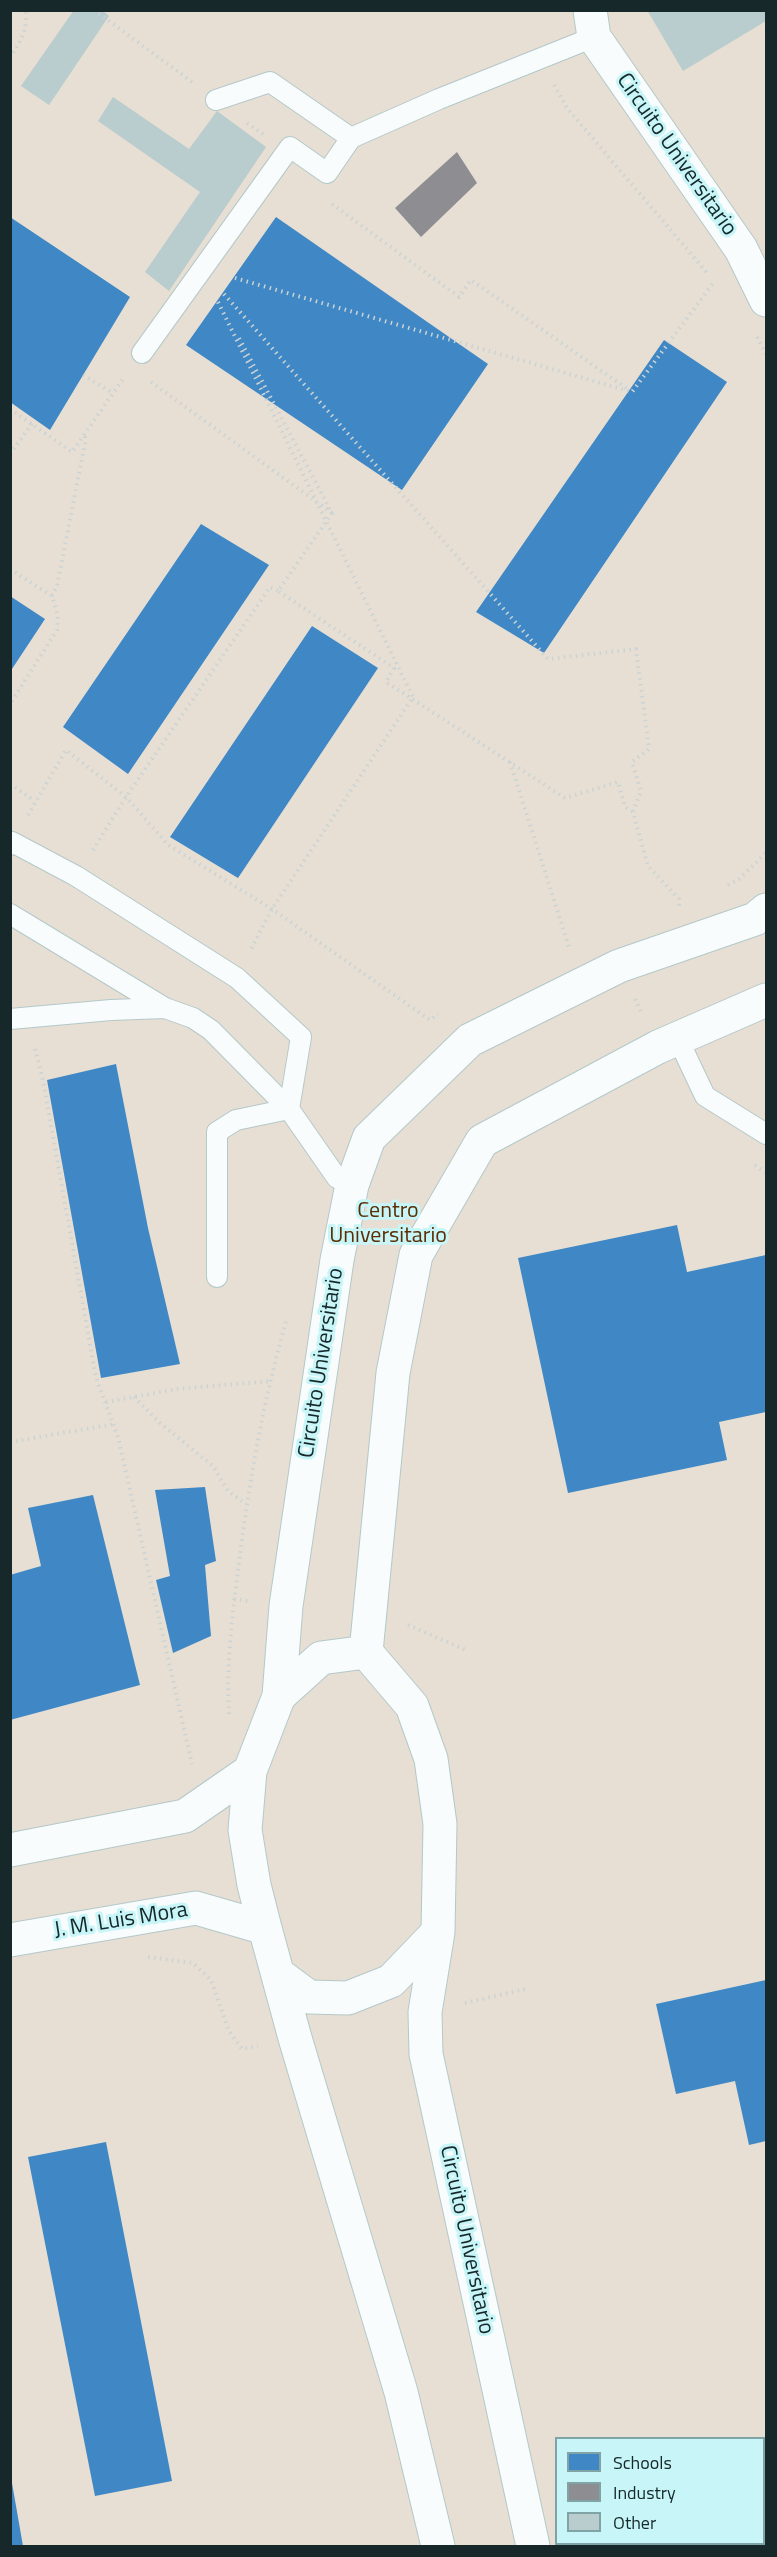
<!DOCTYPE html>
<style>
body{margin:0}
#map{position:relative;width:777px;height:2557px;overflow:hidden;background:#d2ebed;font-family:"Titillium Web",sans-serif}
canvas{display:block}
.frame{position:absolute;inset:0;border:12px solid #162829;pointer-events:none}
.legend{position:absolute;left:555px;top:2437px;width:210px;height:108px;box-sizing:border-box;background:#c7f5f8;border:2px solid #80a3a5;margin:0;padding:8px 10px;list-style:none;font-size:18px;color:#162829}
.legend li{display:flex;align-items:center;gap:12px;height:30px}
.legend b{width:30px;border:2px solid #80a3a5}
</style>
<div id="map">
<canvas width="777" height="2557"></canvas>
<div class="frame"></div>
<ul class="legend">
<li><b style="height:16px;background:#3f88c5"></b>Schools</li>
<li><b style="height:16px;background:#8d8d92"></b>Industry</li>
<li><b style="height:16px;background:#b9ccce"></b>Other</li>
</ul>
</div>
<script>
const ctx = document.querySelector('canvas').getContext('2d');
ctx.lineJoin = 'round';
function fill(path, color) { ctx.fillStyle = color; ctx.fill(path, 'evenodd'); }
function trace(path, color, width, dash) { ctx.strokeStyle = color; ctx.lineWidth = width; ctx.lineCap = dash ? 'butt' : 'round'; ctx.setLineDash(dash || []); ctx.stroke(path); }
function write(font, color, halo, rows, align = 'center') {
  ctx.font = font + ' "Titillium Web",sans-serif'; ctx.lineWidth = 6; ctx.setLineDash([]); ctx.textBaseline = 'middle'; ctx.strokeStyle = halo; ctx.fillStyle = color; for (const [text, x, y, turn = 0] of rows) {
    ctx.save(); ctx.translate(x, y); ctx.rotate((+turn || 0) * Math.PI / 180); ctx.textAlign = isNaN(turn) ? turn : align; if (halo) ctx.strokeText(text, 0, 0); ctx.fillText(text, 0, 0); ctx.restore();
  }
}
const green = new Path2D(`
 M11 11H766V2546H11ZM556 2438H764V2544H556Z`);
const schools = new Path2D(`
 M10 217 130 297 50 430 10 402Z
 M276 217 488 364 402 490 186 345Z
 M664 340 727 382 544 653 476 612Z
 M201 524 269 565 128 774 63 727Z
 M10 596 45 619 10 672Z
 M312 626 378 668 238 878 170 837Z
 M116 1064 148 1228 180 1364 101 1378 47 1080Z
 M677 1225 687 1272 766 1255V1412L719 1422 727 1460 568 1493 518 1258Z
 M205 1487 216 1561 205 1565 211 1636 173 1653 156 1580 170 1576 155 1490Z
 M93 1495 140 1685 10 1720V1575L41 1566 28 1508Z
 M766 1980V2141L749 2145 735 2081 676 2094 656 2004Z
 M106 2142 172 2481 95 2496 28 2157Z
 M10 2483H12L23 2546H10Z`);
const industry = new Path2D(`
 M457 152 477 183 421 237 395 208Z`);
const building = new Path2D(`
 M74 10H102L109 16 49 105 21 86Z
 M647 10H766V21L683 71Z
 M113 97 189 149 217 111 266 147 169 291 145 272 200 192 98 121Z`);
const path = new Path2D(`
 M94 10 192 82
 M10 58C20 42 29 29 25 10
 M554 85 567 108 708 274
 M247 123 263 134
 M332 204 459 297 471 280 629 390
 M235 278 632 392 714 282
 M224 294 548 659 636 649 649 749 632 762 641 791 633 812 648 866 679 899V906
 M218 302 413 697 272 909 250 951
 M757 337 766 354
 M83 375 113 393
 M151 382 332 513 239 338
 M10 409 72 452 125 376
 M10 454 32 424
 M332 513 278 591 394 668 386 682 565 798 618 782 625 807 633 812
 M10 569 52 596 58 616 57 630 10 704
 M52 596 57 586 85 443V433
 M510 762 569 947 567 948
 M10 784 35 801
 M28 815 66 750 126 797 168 845 272 909 430 1020 438 1014
 M93 850 126 797 270 587 278 591
 M728 885 739 879 766 853
 M635 999 642 1014
 M35 1049 43 1080 96 1378 118 1437 192 1764
 M755 1165 766 1173
 M134 1397 160 1423 213 1466 228 1491 246 1504
 M106 1402 177 1389 271 1381
 M10 1442 114 1424
 M234 1599 248 1601
 M408 1625 468 1651
 M229 1714C226 1662 233 1607 240 1555 250 1477 264 1398 286 1322
 M148 1957 193 1963 211 1980 229 2031 242 2049 258 2046
 M465 2003 526 1989`);
const service = new Path2D(`
 M351 138 439 99 594 37
 M142 353 290 147 327 173 351 138 270 82 216 100
 M10 845 12 842 76 876 237 978 301 1037 289 1109 236 1120 217 1132V1277
 M10 914 165 1008
 M10 1019 111 1010 165 1008 193 1018 211 1030 289 1109 337 1178 352 1185
 M678 1039 705 1096 766 1134`);
const minor = new Path2D(`
 M590 10 594 37 741 249 766 300
 M366 1652 393 1373 416 1255 482 1141 658 1047 766 1000
 M279 1696 286 1606 337 1260 352 1185 369 1138 470 1040 619 966 755 919 766 910
 M10 1850 185 1816 250 1771
 M438 1932 425 2012 426 2054 533 2546
 M10 1940 196 1908 265 1928
 M278 1974 309 1997 348 1998 391 1981 438 1932 440 1824 431 1759 412 1706 366 1652 321 1658 279 1696 250 1771 245 1830 254 1885 265 1928 295 2038 401 2392 438 2546`);
const streetNames = [
 ["Circuito Universitario",676,155,55],
 ["Circuito Universitario",322,1363,-81],
 ["J. M. Luis Mora",121,1921,-9],
 ["Circuito Universitario",466,2240,78]
];
const parkNames = [
 ["Centro",388,1212],
 ["Universitario",388,1237]
];
fill(green, '#e7dfd3');
fill(schools, '#3f88c5');
fill(industry, '#8d8d92');
fill(building, '#b9ccce');
trace(service, '#b4c8c9', 22);
trace(minor, '#b4c8c9', 35);
trace(path, '#cbd3d4', 4, [1.5, 4.5]);
trace(service, '#f8fcfc', 20);
trace(minor, '#f8fcfc', 33);
write('22px', '#162829', '#c7f5f8', streetNames);
write('22px', '#5b2d02', '#c7f5f8', parkNames);
</script>
